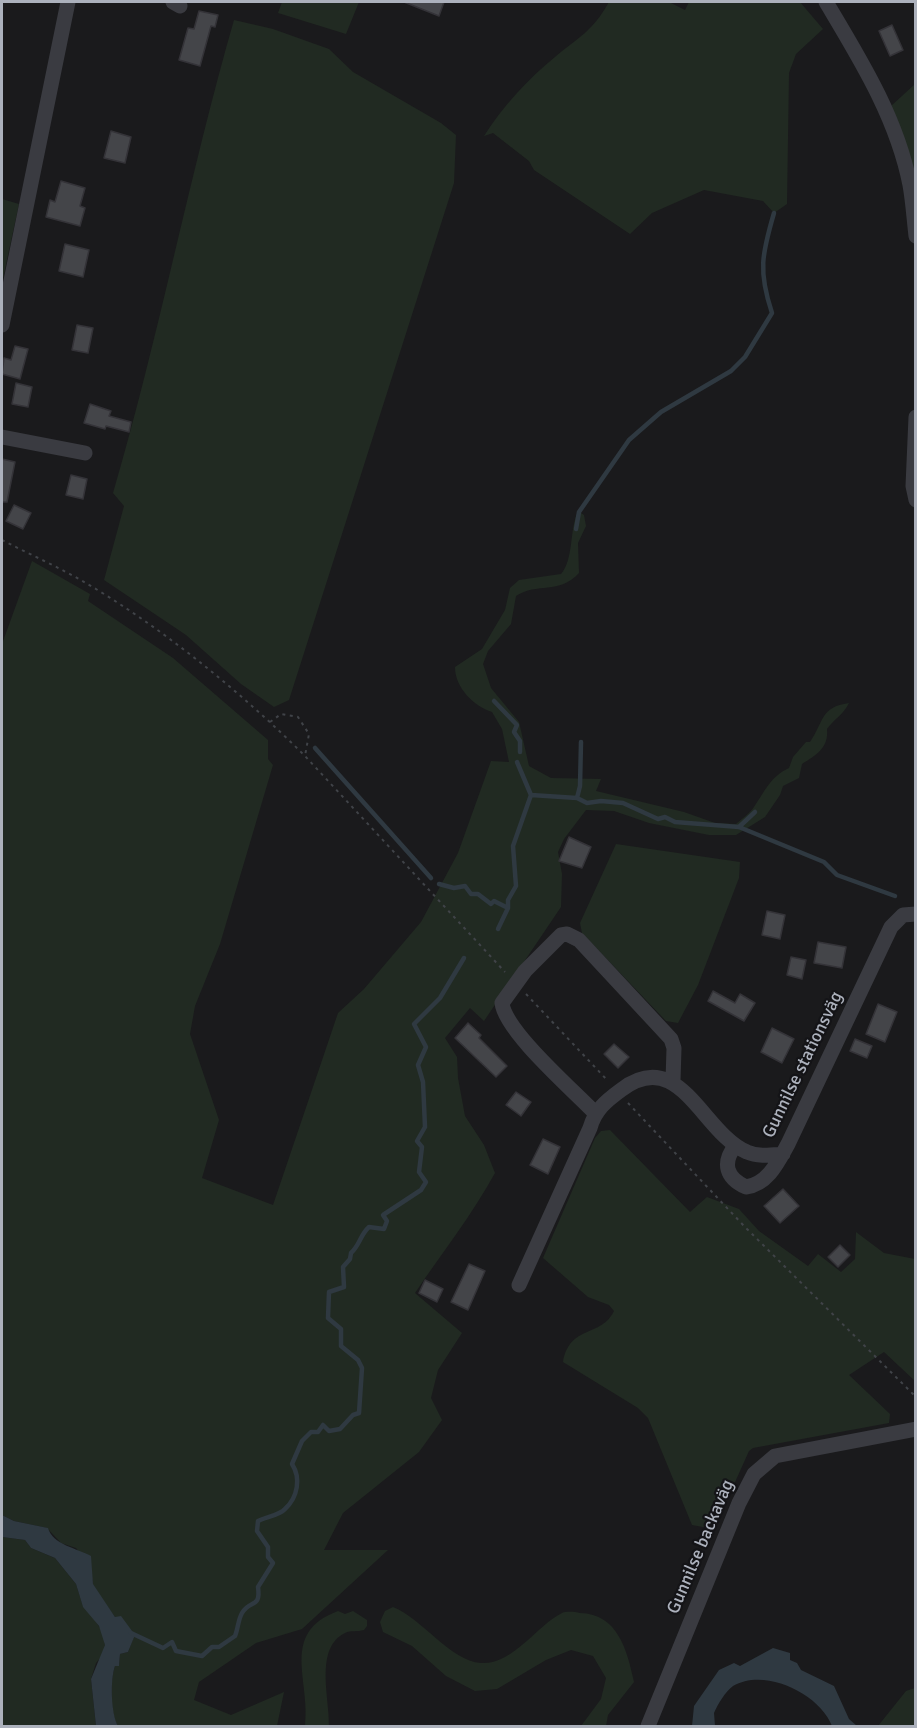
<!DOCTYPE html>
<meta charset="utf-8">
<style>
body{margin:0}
#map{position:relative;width:917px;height:1728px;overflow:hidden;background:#1a1a1c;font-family:Signika,sans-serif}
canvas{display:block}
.frame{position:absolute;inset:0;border:3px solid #acb1bc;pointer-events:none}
</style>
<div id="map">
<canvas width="917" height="1728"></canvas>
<div class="frame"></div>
</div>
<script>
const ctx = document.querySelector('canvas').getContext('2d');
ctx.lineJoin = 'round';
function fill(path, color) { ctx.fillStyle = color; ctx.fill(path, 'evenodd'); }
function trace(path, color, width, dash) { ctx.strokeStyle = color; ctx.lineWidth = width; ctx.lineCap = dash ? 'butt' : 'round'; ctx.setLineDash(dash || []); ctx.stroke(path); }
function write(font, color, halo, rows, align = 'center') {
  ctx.font = font + ' Signika,sans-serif'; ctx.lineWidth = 4.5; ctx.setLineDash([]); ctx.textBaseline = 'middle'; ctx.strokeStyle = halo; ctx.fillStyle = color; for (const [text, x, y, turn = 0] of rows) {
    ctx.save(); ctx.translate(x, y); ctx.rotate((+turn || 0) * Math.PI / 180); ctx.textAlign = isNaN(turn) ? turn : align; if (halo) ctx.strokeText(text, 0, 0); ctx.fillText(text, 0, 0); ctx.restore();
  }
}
const green = new Path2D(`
 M282 2H359L346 34 278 13Z
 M609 2H669L685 10 689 2H800L823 29 796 54 789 73 787 204 774 213 763 201 704 190 652 213 630 234 534 170 529 161 493 133 484 136C503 106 527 80 555 57 580 36 592 32 609 2Z
 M234 20 273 29 329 49 353 72 441 123 456 135 454 183 289 700 274 707 241 684 186 635 104 580 124 506 113 493C159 337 189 176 234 20Z
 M915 84V177L891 106Z
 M2 199 19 204 2 283Z
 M578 511 584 515 586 526 578 543 579 573C559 595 537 582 516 596L511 624 488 651 483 664 491 688 519 722 529 766 551 778 601 779 596 791 684 812 715 823 736 824C742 819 750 813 754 807 765 791 770 777 789 768L793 757 806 742H810C824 722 820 707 849 703 844 714 834 719 827 729 829 748 816 755 802 764L799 778 783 786 780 795 765 817 736 835H709L649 823 614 811 586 810 564 839 558 852 562 874 561 907 484 1021 470 1008 445 1038 457 1057 458 1078 465 1116 484 1145 495 1173C472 1215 442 1253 415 1293L462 1333 438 1370 431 1398 442 1420 419 1452 343 1513 324 1550H388L302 1629 256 1643 199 1682 194 1700 231 1715 284 1692 277 1726H118C110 1714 110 1680 115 1666L119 1665 120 1654 128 1652 135 1634 115 1617 100 1596 93 1585 90 1567 76 1548 61 1543 47 1528 14 1521 2 1515V644L32 561 90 594 88 601 173 658 268 740V759L273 765 220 944 195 1006 190 1034 219 1120 202 1178 273 1205 338 1013 364 989 421 922 458 853 491 761 509 762 502 729 492 712C474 706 455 688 455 667L482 649 505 610 510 588 519 580 561 574C574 558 569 531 578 511Z
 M616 844 740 862 739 878 698 985 678 1023 666 1021 582 933 580 923Z
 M610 1130 690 1212 707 1197 739 1209 759 1231 808 1266 818 1254 841 1272 855 1259 856 1232 884 1253 915 1259V1381L884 1352 849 1375 890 1414 889 1423 753 1448 749 1451 714 1529 692 1525 648 1418 638 1408 563 1362C570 1324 601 1338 614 1311L609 1305 588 1297 543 1258 595 1138 601 1131Z
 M2 1537 25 1540 31 1548 55 1558 76 1584 83 1606 90 1612 103 1633 105 1645 103 1655 96 1663 91 1679 96 1726H2Z
 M393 1607C423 1619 450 1661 481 1663 513 1665 536 1626 562 1613 567 1611 575 1612 580 1613 618 1614 627 1650 634 1682L608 1715 606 1726H581L601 1699 606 1678 593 1656 571 1650 546 1660 497 1689 475 1691 446 1676 412 1646 383 1632 380 1622 385 1611Z
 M338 1611 345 1614 353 1611 367 1620V1626L364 1630C357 1632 351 1630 345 1633 314 1648 330 1699 329 1726H305C311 1680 279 1633 338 1611Z
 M915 1688V1726H878L906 1691Z`);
const water = new Path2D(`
 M2 1515 14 1521 48 1528C53 1545 77 1548 91 1556L93 1584 115 1617 121 1616 135 1635 128 1652 120 1654 119 1666H115C110 1680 111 1714 118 1726H96L91 1679 105 1645 99 1626 83 1607 76 1584 55 1558 31 1548 25 1540 2 1537Z
 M773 1648 790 1653V1660L797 1663 801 1670 834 1686 849 1719 857 1726H832C820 1694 765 1667 733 1686 725 1692 718 1704 714 1713L715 1726H692L694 1706 719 1670 734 1663 740 1666Z`);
const stream = new Path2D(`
 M576 529 579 512 629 440 661 412 731 371 745 357 772 313C758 271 762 254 774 213
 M494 701 517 725 514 732 520 741V752
 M315 748 431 878
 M531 795 577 798 587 803 601 801 623 803 658 819 665 817 675 822 739 827 824 862 837 875 895 896
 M577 798 580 786 581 742
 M739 827 755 812
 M439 884 454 888 465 886 471 894H478L491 904 494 901 508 908
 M498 929 508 908V900L516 886 513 846 531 795 517 762
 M131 1633 163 1648 172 1642 176 1651 202 1656 212 1647H219L235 1636C238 1629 238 1620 242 1613 250 1599 261 1609 258 1587L273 1563 268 1557V1547L257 1531 258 1521C266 1517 280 1515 285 1509 298 1497 301 1478 292 1464L302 1441 311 1432H318L323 1425 329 1431 340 1429 353 1415 359 1413 362 1368 358 1360 341 1346V1329L328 1318 329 1292 344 1287 343 1267 350 1259 351 1253C360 1245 360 1235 369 1227L384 1229 387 1221 383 1215 421 1190 426 1182 419 1172 422 1147 417 1141 425 1127 423 1082 418 1065 426 1047 414 1024 440 998 464 958`);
const building = new Path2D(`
 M404 2H444L439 16Z
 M199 11 218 15 215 27 211 26 200 66 179 60 188 28 194 29Z
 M892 25 903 50 890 56 879 31Z
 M111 131 131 137 125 163 104 158Z
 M61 181 85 188 80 206 85 208 80 226 46 217 50 200 55 202Z
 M65 244 89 250 83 277 59 271Z
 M77 325 93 328 88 353 72 350Z
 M15 346 28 349 20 379 2 374 4 358 11 360Z
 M16 383 32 387 28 407 12 404Z
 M90 404 111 411 109 416 131 422 129 432 106 426 105 429 84 423Z
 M2 459 15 462 7 502H2Z
 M71 475 87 479 83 499 66 495Z
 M14 505 31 513 23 529 6 521Z
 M569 837 591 847 582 868 559 861Z
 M767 911 785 915 780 939 762 935Z
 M818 942 846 947 842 968 814 963Z
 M791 957 806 960 802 979 787 975Z
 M713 991 735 1003 740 994 755 1003 744 1021 708 1001Z
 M878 1004 897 1012 885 1042 866 1034Z
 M468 1023 481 1035 479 1038 507 1066 496 1077 455 1038Z
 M772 1028 794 1039 782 1063 761 1052Z
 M855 1039 872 1046 867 1058 850 1051Z
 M614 1044 629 1057 618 1068 604 1054Z
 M516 1092 531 1102 521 1116 506 1105Z
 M543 1139 560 1147 548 1174 530 1165Z
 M783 1189 799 1206 780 1223 764 1206Z
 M840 1245 850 1255 838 1267 828 1257Z
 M469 1264 485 1271 468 1310 451 1302Z
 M425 1280 443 1289 437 1302 419 1293Z`);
const path = new Path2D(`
 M2 540C27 553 54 565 79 579 159 625 240 691 305 756L505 972
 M270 722 281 714 298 717 309 734 305 756
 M526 994 608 1081
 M628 1103 745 1227 916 1397`);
const minor = new Path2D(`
 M173 2 180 6
 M826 2C860 59 897 118 910 185 913 202 914 219 916 236
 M2 325 68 2
 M916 417 913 486 916 500
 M2 437 85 453
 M594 1112C572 1089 505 1031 502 1003L525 971 561 935 567 934 579 940 671 1039 674 1048 673 1081
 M735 1146C722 1163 726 1178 746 1187 768 1184 778 1162 788 1144L891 927 903 915 916 914
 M519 1285 590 1128C595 1110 606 1101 621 1090 680 1045 702 1133 747 1152 758 1157 771 1155 783 1154
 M648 1726 739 1503 754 1474 775 1456 916 1429`);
const streetNames = [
 ["Gunnilse stationsväg",803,1065,-64],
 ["Gunnilse backaväg",701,1547,-67]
];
fill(green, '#212a22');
fill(water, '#2f3941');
trace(stream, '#2f3941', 4.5);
fill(building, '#444549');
trace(building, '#343338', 1.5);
trace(path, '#404348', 2, [3, 4.5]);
trace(minor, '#3a3b41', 15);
write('18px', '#acb1bc', '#141417', streetNames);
</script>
